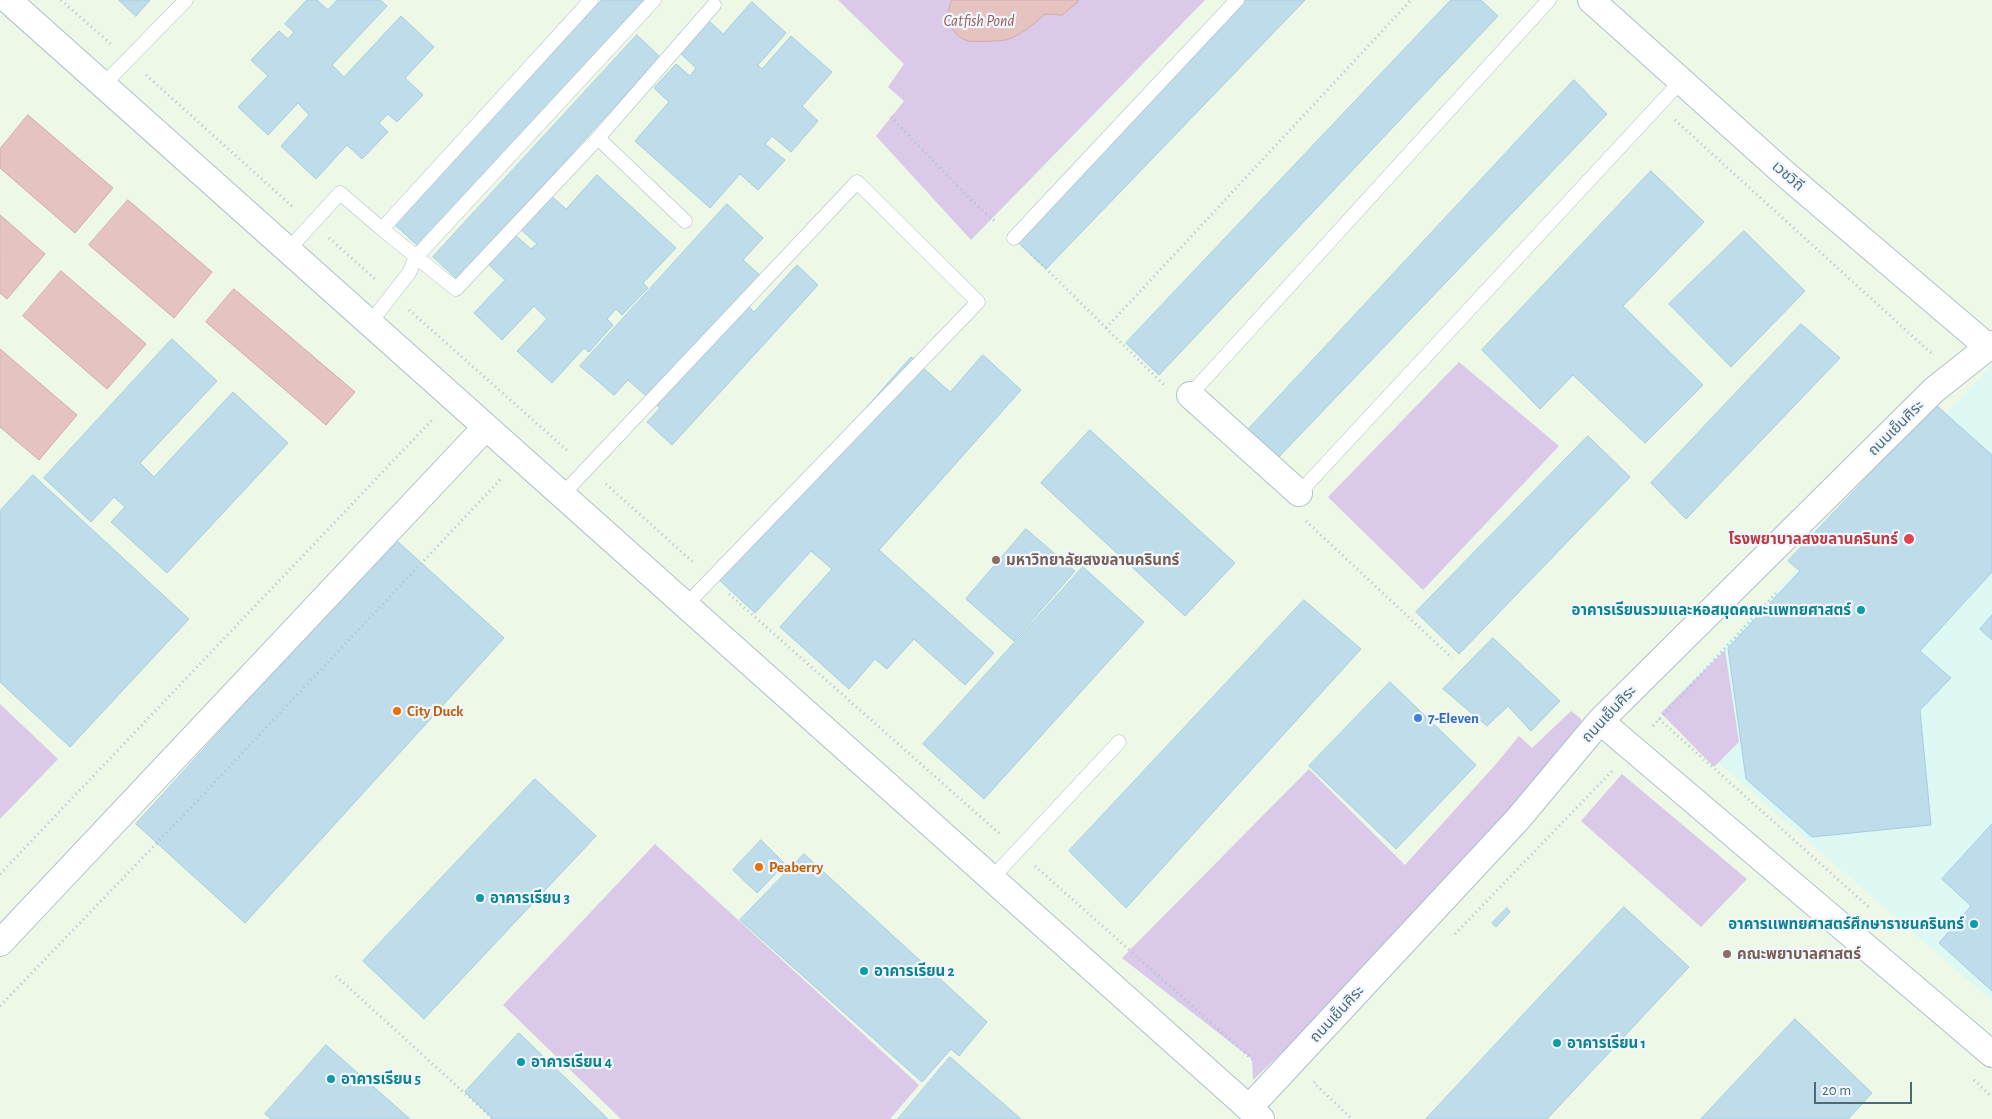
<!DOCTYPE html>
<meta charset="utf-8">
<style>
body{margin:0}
#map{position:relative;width:1992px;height:1119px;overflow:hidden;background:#ebf2fc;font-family:"Alegreya Sans",sans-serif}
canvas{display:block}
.scale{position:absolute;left:1814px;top:1082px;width:98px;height:22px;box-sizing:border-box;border:2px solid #4f6a76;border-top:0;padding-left:6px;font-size:15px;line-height:18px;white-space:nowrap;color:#4f6a76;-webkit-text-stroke:4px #f1f7fe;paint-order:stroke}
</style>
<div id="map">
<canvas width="1992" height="1119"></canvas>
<div class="scale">20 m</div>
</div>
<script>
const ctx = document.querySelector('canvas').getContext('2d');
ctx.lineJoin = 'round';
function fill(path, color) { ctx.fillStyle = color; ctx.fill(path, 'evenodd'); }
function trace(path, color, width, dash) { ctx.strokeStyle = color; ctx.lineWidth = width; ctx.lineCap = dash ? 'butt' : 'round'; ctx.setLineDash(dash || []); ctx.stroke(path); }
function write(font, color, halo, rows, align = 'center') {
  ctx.font = font + ' "Alegreya Sans","Noto Sans Thai",sans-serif'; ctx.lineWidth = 4.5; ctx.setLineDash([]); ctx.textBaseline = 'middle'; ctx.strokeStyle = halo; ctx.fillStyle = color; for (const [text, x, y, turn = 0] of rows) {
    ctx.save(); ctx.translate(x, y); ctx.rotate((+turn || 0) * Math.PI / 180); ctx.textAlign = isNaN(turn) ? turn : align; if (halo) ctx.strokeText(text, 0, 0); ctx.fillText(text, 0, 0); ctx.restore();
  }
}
const education = new Path2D(`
 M0 0H1992V1119H0Z`);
const medical = new Path2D(`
 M1992 365V1001L1661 713Z`);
const green = new Path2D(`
 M838 0H1205L971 240 876 136 904 101 888 87 904 64Z
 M1459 362 1559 446 1423 590 1328 497Z
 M1725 650 1739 742 1714 767 1661 713Z
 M0 704 58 759 0 819Z
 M1571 711 1580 718 1585 727 1339 998 1253 1080 1252 1059 1122 958 1309 769 1405 865 1496 764 1519 736 1532 748Z
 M1622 774 1747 879 1701 927 1581 821Z
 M655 844 919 1085 890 1119H621L503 1005Z`);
const water = new Path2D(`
 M952 0H1078V2L1062 15 1045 14C1033 25 1021 35 1006 40 1002 41 972 42 968 41 950 36 944 14 952 0Z
 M28 115 113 188 75 233 0 168V149Z
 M128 200 212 272 174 318 89 245Z
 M0 215 45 254 7 299 0 293Z
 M61 271 146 344 107 389 23 316Z
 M234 289 355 392 326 425 206 322Z
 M0 349 77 415 39 460 0 427Z`);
const building = new Path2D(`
 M119 0H150L136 16Z
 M307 0H317L328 10 337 0H380L387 6 332 65 344 77 401 16 434 47 405 78 423 95 397 122 388 114 379 123 388 132 362 159 347 145 316 179 281 146 309 115 298 103 268 135 238 107 268 76 251 60 279 31 288 39 294 32 285 24Z
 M602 0H644L418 246 395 225Z
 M1233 0H1305L1046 269 1009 234Z
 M1451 0H1481L1498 16 1159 375 1126 343Z
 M752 2 786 33 758 65 762 69 791 36 832 72 802 106 818 121 791 152 772 136 765 144 785 160 758 190 740 174 710 208 635 141 669 102 654 88 676 64 690 76 696 68 679 52 707 19 723 34Z
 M637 35 660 57 457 279 433 257Z
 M1574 80 1607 114 1273 463 1244 434Z
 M1651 171 1704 222 1623 306 1703 385 1645 443 1573 375 1540 409 1482 350Z
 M597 175 676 248 643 283 648 288 622 315 616 309 607 319 613 325 589 352 584 348 552 383 517 351 547 319 534 306 502 340 474 313 505 280 488 264 515 235 531 249 537 244 518 227 549 194 566 209Z
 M727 204 763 238 743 260 762 277 741 299 754 312 797 265 818 285 672 445 647 422 660 408 628 380 614 395 580 366Z
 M1744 231 1805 291 1731 367 1669 304Z
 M1801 324 1840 358 1686 519 1651 483Z
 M172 339 217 381 140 463 154 477 233 392 288 443 167 573 111 522 125 507 114 497 91 522 44 478Z
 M983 355 1021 390 879 550 994 653 965 685 914 639 887 669 875 659 849 689 780 627 832 569 811 551 755 613 716 577 911 357 950 392Z
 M1936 405 1992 455V572L1920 651 1951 678 1920 710 1931 825 1812 837 1746 779 1728 648 1800 571 1788 561Z
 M1090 430 1235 563 1185 616 1041 483Z
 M1588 436 1630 477 1459 654 1416 612Z
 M33 475 189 619 70 747 0 682V511Z
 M1026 529 1075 571 1014 641 966 599Z
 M395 539 504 638 245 923 136 824Z
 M1083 567 1144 622 984 799 923 744Z
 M1304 600 1361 649 1126 908 1069 851Z
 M1992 615V640L1980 629Z
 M1493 638 1560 701 1531 731 1508 706 1487 726 1443 689Z
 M1390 682 1476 765 1396 849 1309 766Z
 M535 779 596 836 424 1019 363 961Z
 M1992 824V991L1939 943 1971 906 1942 879Z
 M761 840 785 864 757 893 733 870Z
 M804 854 987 1022 959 1056 951 1049 922 1082 740 920Z
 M1624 907 1689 967 1547 1119H1426Z
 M1507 908 1510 912 1496 927 1492 923Z
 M1795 1019 1872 1093 1848 1119H1701Z
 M519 1033 608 1119H493L465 1092Z
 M326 1045 410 1119H271L265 1114Z
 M950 1057 1021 1119H898Z`);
const path = new Path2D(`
 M61 0 112 45
 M146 75 294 208
 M891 117 973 202 997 223
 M1675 120 1931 353
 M329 238 375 279
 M1031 254 1164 385
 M409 310 569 452
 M1106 328 1411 0
 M606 484 694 563
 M1306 521 1452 658
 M729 594 1001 835
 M1659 719 1871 909
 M1653 726 1778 591
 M1035 866 1253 1060
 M0 874 433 419
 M1455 934 1612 771
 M336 976 493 1119
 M0 1006 179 820 501 479
 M1974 1080 1992 1097
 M1315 1082 1314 1083 1352 1119`);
const service = new Path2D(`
 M103 85 186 0
 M598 138 685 221
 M382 229 456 289 598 138 714 5
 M1014 238 1237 0
 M288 250 340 193 382 229 591 0
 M370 323 409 273 416 257 654 0
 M1190 395 1549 0
 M1299 493 1682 80
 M562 495 857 182 978 302 686 605
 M992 878 1119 742`);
const minor = new Path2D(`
 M8 0 1261 1119
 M1591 0 1784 173 1988 347
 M1190 395 1299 493
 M1600 721 1992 1054
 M0 943 486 427
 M1249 1108 1518 819 1600 721 1934 390 1992 344`);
const markers = [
 [1909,539,6,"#e0444e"],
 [996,560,5,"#8d6e63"],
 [1861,610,5,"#0f9aa8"],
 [397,711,5,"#e8710a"],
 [1418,718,5,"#3f7fe0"],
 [759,867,5,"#e8710a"],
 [480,898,5,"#0f9aa8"],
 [1974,924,5,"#0f9aa8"],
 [1727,954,5,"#8d6e63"],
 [864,971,5,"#0f9aa8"],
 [1557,1043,5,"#0f9aa8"],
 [521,1062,5,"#0f9aa8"],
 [331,1079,5,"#0f9aa8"]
];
const streetNames = [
 ["เวชวิถี",1788,176,41],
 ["ถนนเย็นศิระ",1896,428,-45],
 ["ถนนเย็นศิระ",1609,714,-47],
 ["ถนนเย็นศิระ",1337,1014,-47]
];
const healthNames = [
 ["โรงพยาบาลสงขลานครินทร์",1898,539]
];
const educationNames = [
 ["มหาวิทยาลัยสงขลานครินทร์",1006,560],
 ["คณะพยาบาลศาสตร์",1737,954]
];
const cultureNames = [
 ["อาคารเรียนรวมเเละหอสมุดคณะเเพทยศาสตร์",1851,610,"right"],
 ["อาคารเรียน 3",490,898],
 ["อาคารเเพทยศาสตร์ศึกษาราชนครินทร์",1964,924,"right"],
 ["อาคารเรียน 2",874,971],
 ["อาคารเรียน 1",1567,1043],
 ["อาคารเรียน 4",531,1062],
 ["อาคารเรียน 5",341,1079]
];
const foodNames = [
 ["City Duck",407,711],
 ["Peaberry",769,867]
];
const shopNames = [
 ["7-Eleven",1428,718]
];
const waterNames = [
 ["Catfish Pond",979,21]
];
fill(education, '#eef8e7');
fill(medical, '#def9f4');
fill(green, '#dbc9e9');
fill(water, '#e5c3c0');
trace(water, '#d6aba6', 1);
fill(building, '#bfdceb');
trace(building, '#a5cee2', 1);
trace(service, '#aec0cc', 15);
trace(minor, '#aec0cc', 28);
trace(path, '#a6c5d5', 3, [1, 4]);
trace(service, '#fff', 14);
trace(minor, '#fff', 26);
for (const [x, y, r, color] of markers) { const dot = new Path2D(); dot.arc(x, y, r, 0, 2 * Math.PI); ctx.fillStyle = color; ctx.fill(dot); trace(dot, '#f1f7fe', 2); }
write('15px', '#4f6a76', '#f1f7fe', streetNames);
write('bold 15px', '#be3a42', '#f1f7fe', healthNames, 'right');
write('bold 15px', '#785e54', '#f1f7fe', educationNames, 'left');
write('bold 15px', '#0d838f', '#f1f7fe', cultureNames, 'left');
write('bold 15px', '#c56008', '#f1f7fe', foodNames, 'left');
write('bold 15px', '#366cbe', '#f1f7fe', shopNames, 'left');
write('italic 16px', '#9c5b53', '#f1f7fe', waterNames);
</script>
